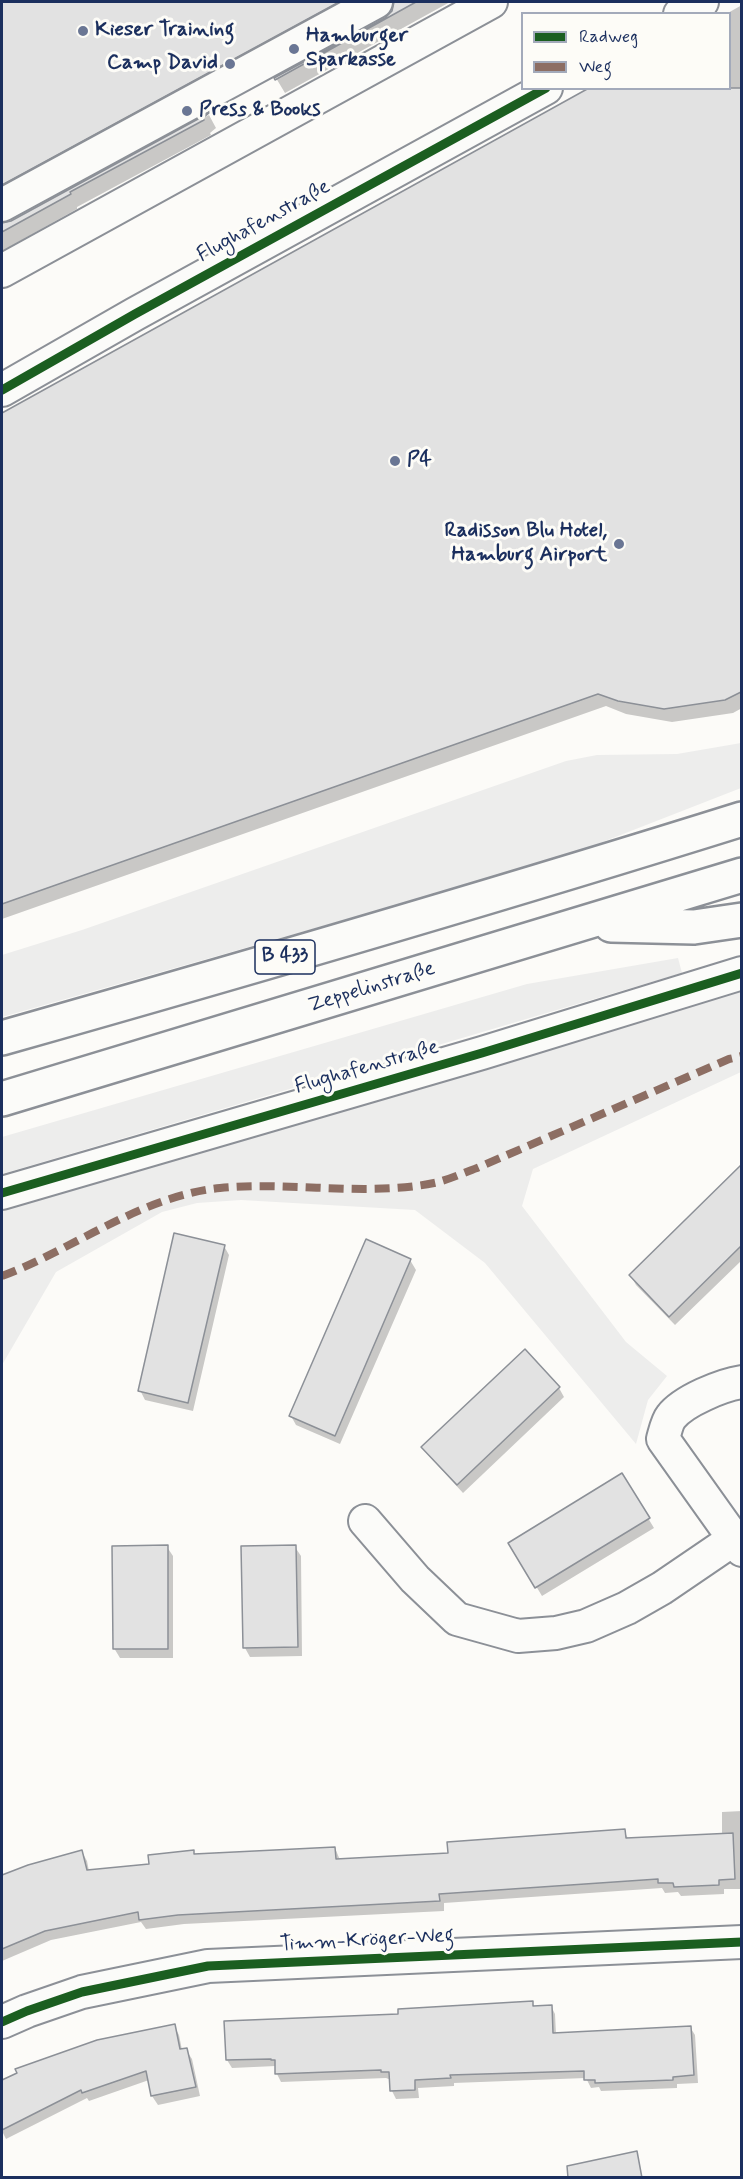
<!DOCTYPE html>
<meta charset="utf-8">
<style>
body{margin:0}
#map{position:relative;width:743px;height:2179px;overflow:hidden;background:#fcfbf8;font-family:Mynerve,sans-serif}
canvas{display:block}
.frame{position:absolute;inset:0;border:3px solid #1b2f5e;pointer-events:none}
.legend{position:absolute;left:521px;top:12px;width:210px;height:78px;box-sizing:border-box;background:#fdfcf7;border:2px solid #a3aaba;margin:0;padding:8px 10px;list-style:none;font-size:18px;color:#1b2f5e}
.legend li{display:flex;align-items:center;gap:12px;height:30px}
.legend b{width:30px;border:2px solid #a3aaba}
</style>
<div id="map">
<canvas width="743" height="2179"></canvas>
<div class="frame"></div>
<ul class="legend">
<li><b style="height:8px;background:#1b5e20"></b>Radweg</li>
<li><b style="height:8px;background:#8d6e63"></b>Weg</li>
</ul>
</div>
<script>
const ctx = document.querySelector('canvas').getContext('2d');
ctx.lineJoin = 'round';
function fill(path, color) { ctx.fillStyle = color; ctx.fill(path, 'evenodd'); }
function trace(path, color, width, dash) { ctx.strokeStyle = color; ctx.lineWidth = width; ctx.lineCap = dash ? 'butt' : 'round'; ctx.setLineDash(dash || []); ctx.stroke(path); }
function write(font, color, halo, rows, align = 'center') {
  ctx.font = font + ' Mynerve,sans-serif'; ctx.lineWidth = 6; ctx.setLineDash([]); ctx.textBaseline = 'middle'; ctx.strokeStyle = halo; ctx.fillStyle = color; for (const [text, x, y, turn = 0] of rows) {
    ctx.save(); ctx.translate(x, y); ctx.rotate((+turn || 0) * Math.PI / 180); ctx.textAlign = isNaN(turn) ? turn : align; if (halo) ctx.strokeText(text, 0, 0); ctx.fillText(text, 0, 0); ctx.restore();
  }
}
const green = new Path2D(`
 M741 743V788L559 859 2 1017V955L82 930 566 761 597 755 677 754Z
 M678 958 682 973 2 1174V1137L527 984Z
 M741 988V1072L533 1169 522 1206 626 1342 667 1376 648 1400 636 1444 485 1263 415 1210 241 1200 197 1203 162 1212 56 1272 2 1365V1211Z`);
const shadow = new Path2D(`
 M2 2H374L2 203Z
 M395 2H450L285 93 276 78 386 19 393 12Z
 M742 5V708L733 713 672 722 626 714 606 706 2 919V415L591 88H730V14H726Z
 M209 115 216 128 210 133 211 135 77 207V209L2 251V224L11 222Z
 M742 1167V1260L675 1325 636 1285 631 1276Z
 M224 1246 229 1255 193 1411 145 1400 140 1390Z
 M410 1260 416 1270 340 1444 296 1425 291 1416Z
 M524 1352 559 1388 564 1397 463 1493 429 1456 423 1447Z
 M622 1475 654 1528 542 1596 510 1543Z
 M167 1547 173 1556V1658H120L114 1648Z
 M295 1547 301 1556 302 1656 250 1657 245 1648Z
 M742 1811V1889H724V1894L681 1896 678 1892 665 1893 662 1888 444 1903V1911L184 1924 146 1929 141 1922 51 1940 2 1961V1877L29 1866 82 1852 87 1861 89 1871 151 1865 195 1855 335 1848 340 1860 449 1854 624 1831 629 1840 722 1835V1812Z
 M532 2003 535 2007 551 2006 555 2014 556 2034 690 2027 695 2035 698 2083 677 2084V2088L601 2091 599 2087 591 2088 586 2078 454 2083V2086L418 2088 419 2098 396 2099 392 2091 391 2080 386 2078 281 2082 277 2074 276 2066 232 2068 227 2060 399 2015Z
 M174 2026 179 2035 182 2050H186L192 2059 200 2096 158 2105 152 2096 149 2080 89 2101 87 2098 6 2139 2 2131V2082L19 2073Z`);
const building = new Path2D(`
 M2 2H339L2 185Z
 M394 2H416L275 80 274 78 385 18 392 11Z
 M589 88H741V692L725 700 664 709 618 701 598 694 2 904V413Z
 M209 113 203 118 204 120 70 192 71 194 2 232V223L11 221Z
 M741 1165V1246L669 1317 629 1275Z
 M174 1233 225 1245 188 1403 138 1391Z
 M366 1239 411 1259 335 1436 289 1416Z
 M525 1349 560 1387 457 1485 421 1447Z
 M622 1473 650 1518 535 1588 508 1543Z
 M168 1545V1649H113L112 1546Z
 M296 1545 298 1647 243 1648 241 1546Z
 M625 1829 626 1838 733 1833 735 1879 719 1880V1885L674 1887 673 1883H658V1879L439 1894 440 1901 178 1915 139 1920 138 1912 45 1931 2 1949V1875L28 1865 82 1850 87 1870 149 1864 148 1855 194 1850V1854L335 1847 336 1859 448 1853 447 1842Z
 M533 2001V2006L552 2005 553 2033 691 2026 694 2075 673 2077V2080L595 2083V2080H584V2071L450 2075 451 2078 415 2080V2090L390 2091 389 2072H381V2070L275 2074V2060H271V2059L226 2060 224 2021 398 2014V2009Z
 M175 2024 180 2049 187 2048 196 2087 151 2096 146 2071 82 2093 81 2090 2 2130V2080L17 2073 15 2069 97 2040Z
 M637 2151 642 2178H568L567 2166Z`);
const minor = new Path2D(`
 M680 14 702 2
 M2 205 376 2
 M2 271 491 2
 M2 390 135 314 546 88
 M2 1193 482 1053 742 973
 M742 1382C722 1385 683 1401 671 1417 667 1422 665 1432 663 1439L742 1550
 M365 1521 415 1579 457 1619 518 1636 556 1633 586 1626 627 1608 662 1588 734 1539
 M2 2022 27 2011 82 1992 208 1966 742 1942`);
const trunk = new Path2D(`
 M611 925 694 927 742 920
 M2 1038C249 968 496 896 742 819
 M2 1099 742 875`);
const quiet = new Path2D(`
 M2 1276C74 1249 141 1196 220 1188 290 1181 365 1197 434 1183 448 1180 463 1173 477 1168L729 1059 742 1056`);
const cycleway = new Path2D(`
 M2 390 135 314 546 88
 M2 1193 482 1053 742 973
 M2 2022 27 2011 82 1992 208 1966 742 1942`);
const markers = [
 [83,31,6,"#6a7694"],
 [294,49,6,"#6a7694"],
 [230,64,6,"#6a7694"],
 [187,111,6,"#6a7694"],
 [395,461,6,"#6a7694"],
 [619,544,6,"#6a7694"]
];
const shields = [
 [285,957,60]
];
const shieldNames = [
 ["B 433",285,957]
];
const poiNames = [
 ["Kieser Training",95,31],
 ["Hamburger",306,37],
 ["Sparkasse",306,61],
 ["Camp David",218,64,"right"],
 ["Press & Books",199,111],
 ["P4",407,461],
 ["Radisson Blu Hotel,",607,532,"right"],
 ["Hamburg Airport",607,556,"right"]
];
const streetNames = [
 ["Flughafenstraße",264,222,-29],
 ["Zeppelinstraße",372,988,-17],
 ["Flughafenstraße",367,1068,-16],
 ["Timm-Kröger-Weg",367,1941,-3]
];
fill(green, '#ededec');
fill(shadow, '#0003');
fill(building, '#e2e2e2');
trace(building, '#8c9097', 1.5);
trace(minor, '#8c9097', 36);
trace(trunk, '#8c9097', 38);
trace(minor, '#fbfbf9', 32);
trace(trunk, '#fbfbf9', 33);
trace(quiet, '#8d6e63', 8, [15, 8]);
trace(cycleway, '#1b5e20', 9);
for (const [x, y, r, color] of markers) { const dot = new Path2D(); dot.arc(x, y, r, 0, 2 * Math.PI); ctx.fillStyle = color; ctx.fill(dot); trace(dot, '#fdfcf7', 2); }
for (const [x, y, w] of shields) { const box = new Path2D(); box.roundRect(x - w / 2, y - 17, w, 34, 4.5); ctx.fillStyle = '#fdfcf7'; ctx.fill(box); trace(box, '#1b2f5e', 1.5); }
write('bold 20px', '#1b2f5e', null, shieldNames);
write('bold 21px', '#1b2f5e', '#fdfcf7', poiNames, 'left');
write('21px', '#1b2f5e', '#fdfcf7', streetNames);
</script>
